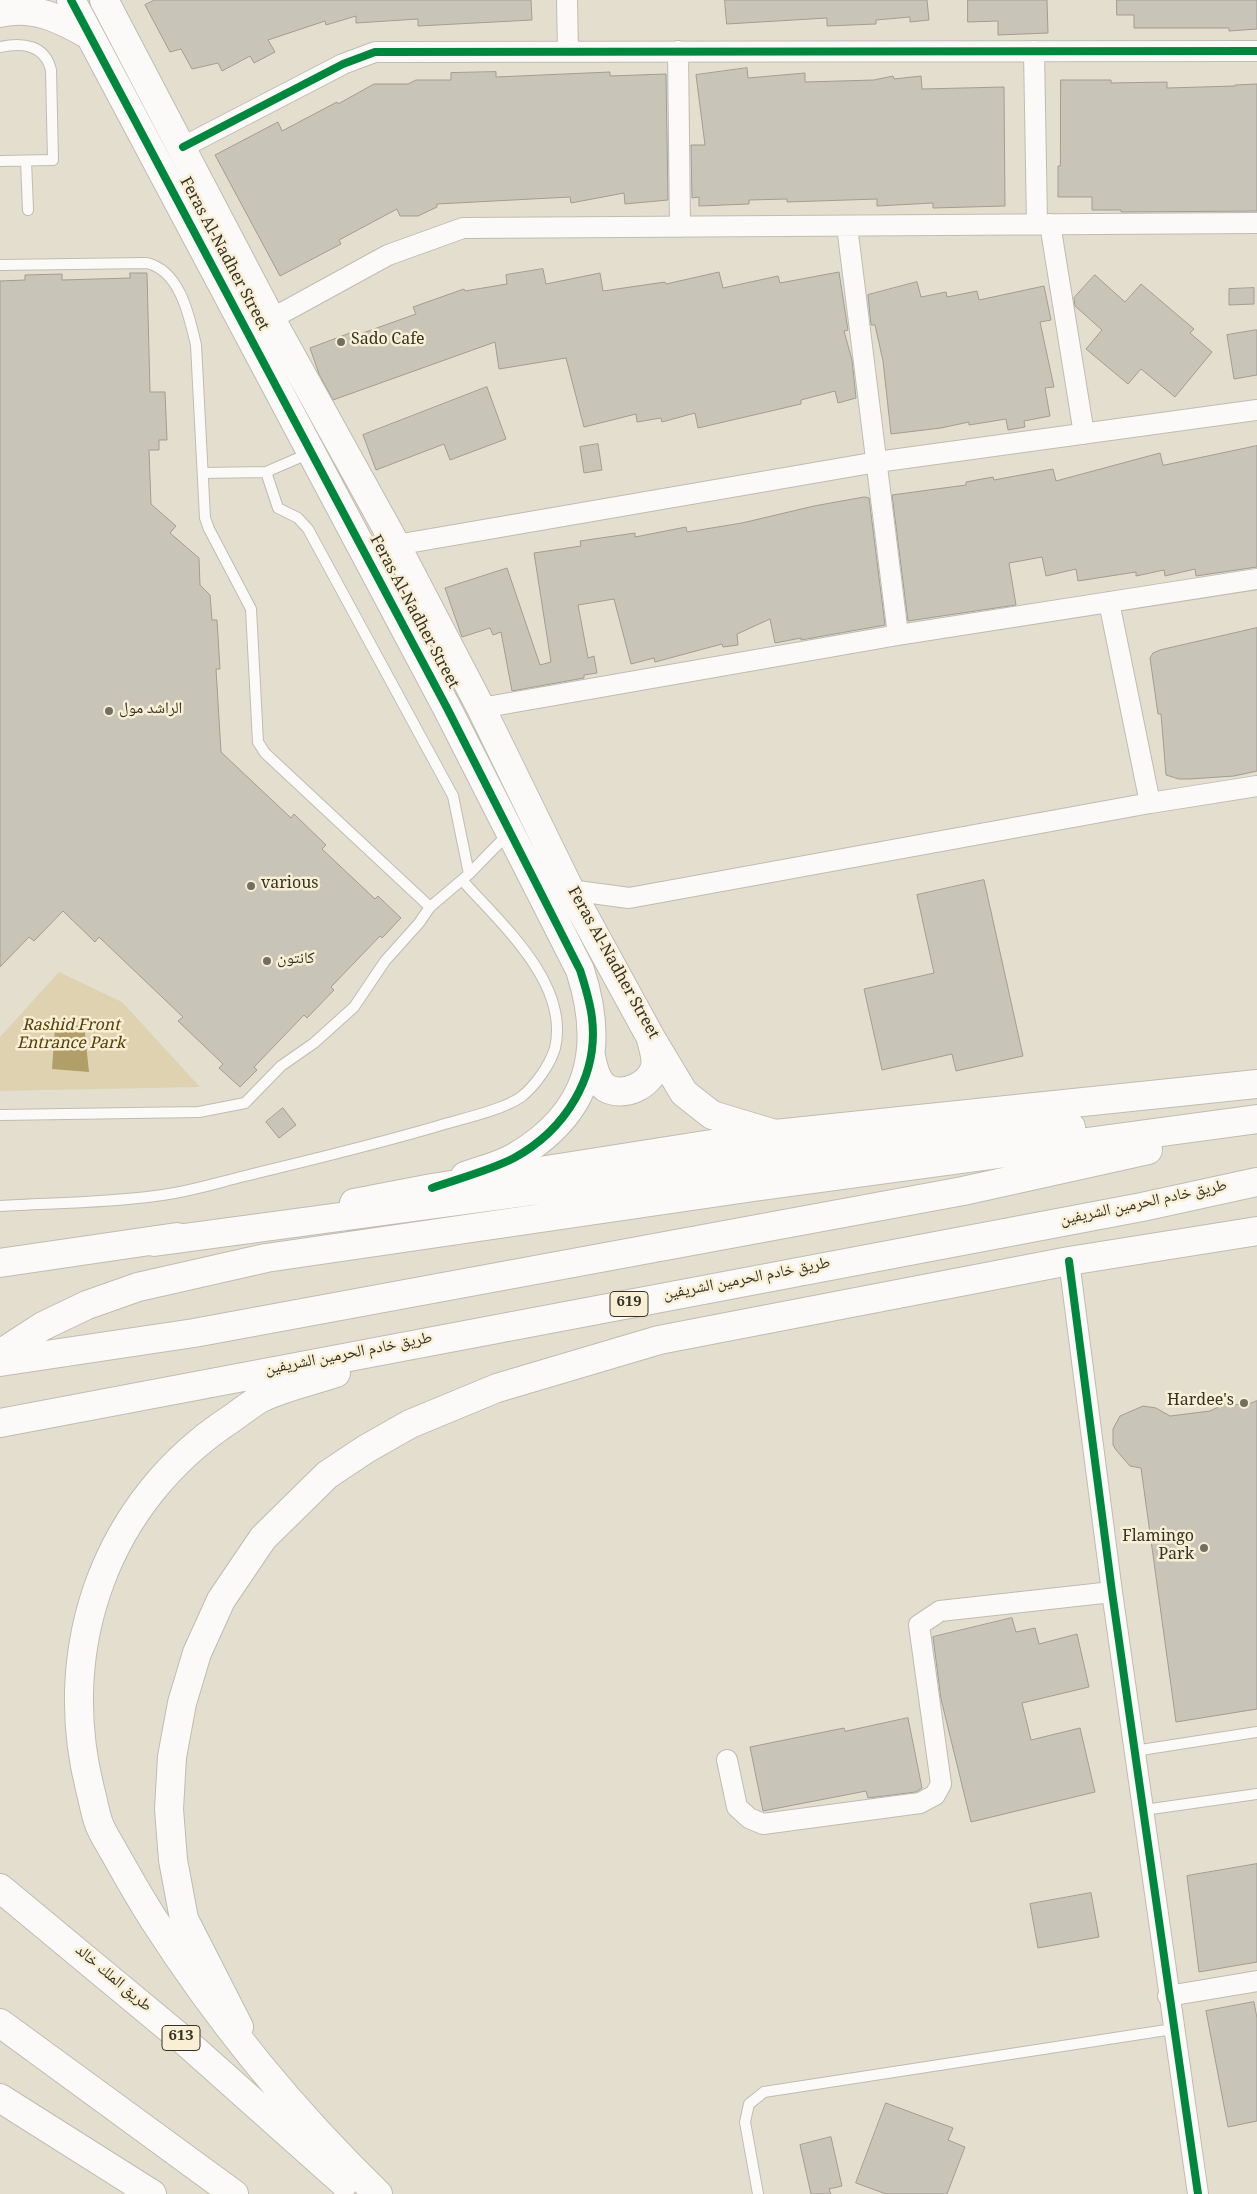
<!DOCTYPE html>
<meta charset="utf-8">
<style>
body{margin:0}
canvas{display:block;background:#e4decf}
</style>
<canvas width="1257" height="2194"></canvas>
<script>
const ctx = document.querySelector('canvas').getContext('2d');
ctx.lineJoin = 'round';
function fill(path, color) { ctx.fillStyle = color; ctx.fill(path, 'evenodd'); }
function trace(path, color, width, dash) { ctx.strokeStyle = color; ctx.lineWidth = width; ctx.lineCap = dash ? 'butt' : 'round'; ctx.setLineDash(dash || []); ctx.stroke(path); }
function write(font, color, halo, rows, align = 'center') {
  ctx.font = font + ' Georgia,"Noto Naskh Arabic",serif'; ctx.lineWidth = 5; ctx.setLineDash([]); ctx.textBaseline = 'middle'; ctx.strokeStyle = halo; ctx.fillStyle = color; for (const [text, x, y, turn = 0] of rows) {
    ctx.save(); ctx.translate(x, y); ctx.rotate((+turn || 0) * Math.PI / 180); ctx.textAlign = isNaN(turn) ? turn : align; if (halo) ctx.strokeText(text, 0, 0); ctx.fillText(text, 0, 0); ctx.restore();
  }
}
const green = new Path2D(`
 M59 972 122 1002 200 1087 0 1091V1037Z`);
const water = new Path2D(`
 M84 1025 89 1072 52 1069 55 1028Z`);
const building = new Path2D(`
 M155 0H531L532 20 418 26V19L356 23V16L326 25 325 21 268 40 275 52 254 63 250 56 222 71 218 63 192 69 181 49 170 52 145 5Z
 M725 0H927L929 20 910 22V17L876 20V24L827 26V18L727 24Z
 M968 0H1047L1048 33 998 35V21L968 22Z
 M1117 0H1257V29L1229 31V28H1134V15H1117Z
 M747 68 748 78 805 73V82L874 80 893 76 894 79 921 76 922 89 1004 87 1005 206 933 208V203L877 206V199L787 202V199L749 200V204L699 206V197L692 198 691 145H705L696 75Z
 M496 72V77L610 72V76L666 74 668 200 625 204 624 193 571 203 570 197 437 204V207L418 216H400L397 209 339 240 341 244 280 276 215 155 278 122 282 131 337 102 338 104 374 84H408L416 80H451V73Z
 M1061 80H1111V83L1167 82V88L1235 86V85L1257 84V211L1121 212V210H1092V197H1058V166H1060Z
 M543 269 546 284 600 273 603 291 665 282 666 284 719 272 723 288 778 276 780 283 839 272 848 330 844 331 852 360 856 398 838 403 835 391 801 400V404L698 428 695 413 662 422 661 418 637 422 636 414 584 427 566 358 499 369 495 342 333 400 319 374 310 348 358 330 360 334 416 314 413 307 464 289 465 291 507 284 506 275Z
 M130 273H147L150 392H165L167 440H159V450H149L151 504 176 526 170 533 199 558 200 585 210 595 212 620H217L220 669H216L221 752 291 818 294 814 326 845 322 849 375 899 378 896 401 918 382 938 380 936 331 987 334 990 307 1018 304 1015 254 1067 257 1070 240 1087 219 1068 223 1064 178 1021 183 1017 99 937 95 942 63 911 34 941 29 937 0 967V281L25 280V275L62 274V280L130 278Z
 M1095 275 1125 302 1141 284 1194 329 1190 333 1212 352 1175 397 1141 369 1128 384 1086 349 1102 330 1075 306 1074 298Z
 M917 282 921 297 946 292 947 297 977 291 979 300 1044 286 1051 320 1040 322 1054 387 1045 388 1050 416 1024 421 1025 427 1008 430 1006 419 969 425V422L941 428 891 434 883 361 875 325H871L868 295Z
 M1254 288V304L1229 305V289Z
 M1255 330H1257V375L1234 379 1227 335Z
 M487 387 506 439 450 460 444 444 376 470 363 435Z
 M598 444 602 470 584 473 580 447Z
 M1257 446V567L1196 576 1195 569 1165 576 1164 570 1136 576V572L1078 581 1076 569 1046 576 1042 557 1009 563 1016 605 908 621 892 495 966 485V482L993 477 994 480 1053 469 1056 481 1160 453 1163 465Z
 M865 497 869 498 885 625 801 640V638L775 643 770 619 737 634 738 645 723 647 722 644 655 662 654 658 631 664 614 599 578 605 588 658 594 656 597 673 584 675V678L512 691 501 632 493 635 490 628 462 637 445 588 507 568 540 665 551 662 534 553 581 546 580 541 635 533V537L686 527 687 532 742 523 814 506Z
 M1257 628V771L1234 776 1190 779H1179L1166 775 1161 714H1158L1150 658 1153 653 1160 650Z
 M984 880 1023 1056 956 1071 952 1054 882 1070 864 989 934 973 917 895Z
 M283 1108 296 1125 279 1138 266 1122Z
 M1257 1401V1709L1176 1722 1141 1468 1130 1466 1116 1450 1113 1445V1429L1120 1416 1143 1406 1156 1408 1170 1416 1210 1411 1225 1404 1246 1405Z
 M1012 1618 1016 1632 1035 1628 1039 1644 1077 1634 1089 1687 1022 1703 1031 1740 1080 1728 1095 1792 971 1822 941 1699 933 1637Z
 M908 1718 922 1788 916 1792 868 1798 866 1791 763 1811 750 1747 844 1728 845 1731Z
 M1257 1864V1962L1199 1972 1187 1876Z
 M1091 1893 1099 1937 1038 1948 1030 1904Z
 M1254 2002 1257 2018V2121L1228 2127 1206 2011Z
 M886 2103 953 2128 948 2140 965 2147 947 2194H886L856 2183Z
 M831 2137 842 2186 829 2189 831 2194H811L800 2145Z`);
const lane = new Path2D(`
 M0 47C23 42 45 45 51 70L53 160 0 161
 M26 161 28 210
 M0 265 147 263C180 271 189 315 196 345L205 518 209 529 251 609 258 742 265 753 430 907
 M266 472 310 453
 M203 473 266 472 278 508 298 518 308 529 453 796 469 874
 M0 1115 199 1112 245 1103 281 1066 314 1043 354 1007 385 961 419 923 430 907 469 874 509 833
 M0 1206C51 1203 104 1203 155 1196 185 1193 216 1183 245 1176 310 1160 374 1145 438 1126 461 1119 503 1110 521 1097 535 1086 550 1065 555 1048 570 983 500 923 462 880
 M1134 1751 1257 1732
 M1144 1810 1257 1794
 M758 2194 745 2122 749 2104 764 2092 1173 2029`);
const street = new Path2D(`
 M567 0 568 51
 M678 51 680 227
 M1034 51 1037 224
 M183 147 343 64 375 52 1257 51
 M1050 224 1084 434
 M847 226 898 635
 M271 319 388 255 463 228 1257 223
 M396 545 877 462 1257 410
 M1109 602 1150 803
 M481 708 898 635 1257 579
 M570 890 629 898 1150 803 1257 786
 M1069 1261 1112 1592 1198 2194
 M727 1760 737 1807 749 1818 763 1824 920 1803 935 1795 941 1784 919 1625 940 1611 1112 1592
 M1168 1996 1257 1981`);
const secondary = new Path2D(`
 M71 0 447 708 580 970C606 1050 590 1113 515 1157 500 1166 481 1170 465 1176
 M104 0 271 319 396 545 481 708 570 890 651 1038 684 1093 712 1115 775 1134
 M0 13C33 5 61 19 89 35
 M591 1056C593 1067 596 1081 606 1088 624 1098 650 1085 655 1067 657 1058 653 1048 651 1039`);
const primary = new Path2D(`
 M354 1203 432 1188 775 1134 1257 1084
 M0 1263 177 1237
 M239 2027 184 1919 173 1860 169 1809 172 1757 182 1703 197 1653 221 1600 263 1538 327 1475 366 1449 410 1424 497 1388 659 1340 1069 1261 1257 1231`);
const highway = new Path2D(`
 M154 1242 934 1137 1071 1127
 M0 1354 43 1326 87 1305 138 1287 266 1258 754 1187 1257 1119
 M0 1362 194 1333 963 1191 1148 1150
 M336 1373C312 1381 284 1387 261 1398 251 1404 241 1412 231 1419 107 1500 54 1646 90 1789 93 1800 95 1813 99 1824 103 1834 109 1843 114 1852 127 1875 139 1897 154 1920 217 2018 294 2113 378 2194
 M0 1423 1142 1207 1257 1182
 M0 1888 188 2044 344 2183
 M0 2023 234 2194
 M0 2098 152 2194`);
const cycleway = new Path2D(`
 M71 0 447 708 580 970C585 986 590 1001 592 1018 599 1077 565 1130 514 1158 491 1170 457 1179 432 1188
 M183 147 343 64 375 52 1257 51
 M1069 1261 1112 1592 1198 2194`);
const markers = [
 [341,342,5,"#726e62"],
 [109,711,5,"#726e62"],
 [251,886,5,"#726e62"],
 [267,961,5,"#726e62"],
 [1244,1403,5,"#726e62"],
 [1204,1548,5,"#726e62"]
];
const shields = [
 [629,1304,38],
 [181,2038,38]
];
const shieldNames = [
 ["619",629,1304],
 ["613",181,2038]
];
const streetNames = [
 ["Feras Al-Nadher Street",222,255,62],
 ["Feras Al-Nadher Street",412,613,62],
 ["Feras Al-Nadher Street",611,964,61],
 ["طريق خادم الحرمين الشريفين",1144,1205,-12],
 ["طريق خادم الحرمين الشريفين",747,1281,-11],
 ["طريق خادم الحرمين الشريفين",349,1356,-11],
 ["طريق الملك خالد",112,1980,40]
];
const poiNames = [
 ["Sado Cafe",351,342],
 ["الراشد مول",119,711],
 ["various",261,886],
 ["كانتون",277,961],
 ["Hardee's",1234,1403,"right"],
 ["Flamingo",1194,1539,"right"],
 ["Park",1194,1557,"right"]
];
const parkNames = [
 ["Rashid Front",71,1028],
 ["Entrance Park",71,1046]
];
fill(green, '#ded2b0');
fill(water, '#b19e69');
fill(building, '#c8c4b8');
trace(building, '#a19d92', 1);
trace(lane, '#c1bcb1', 12);
trace(street, '#c1bcb1', 22);
trace(secondary, '#c1bcb1', 30);
trace(primary, '#c1bcb1', 30);
trace(highway, '#c1bcb1', 30);
trace(lane, '#fbfaf8', 10);
trace(street, '#fbfaf8', 20);
trace(secondary, '#fbfaf8', 28);
trace(primary, '#fbfaf8', 28);
trace(highway, '#fbfaf8', 28);
trace(cycleway, '#00873e', 8);
for (const [x, y, r, color] of markers) { const dot = new Path2D(); dot.arc(x, y, r, 0, 2 * Math.PI); ctx.fillStyle = color; ctx.fill(dot); trace(dot, '#f9efd4', 2); }
for (const [x, y, w] of shields) { const box = new Path2D(); box.roundRect(x - w / 2, y - 12.5, w, 25, 4); ctx.fillStyle = '#f9efd4'; ctx.fill(box); trace(box, '#353227', 1); }
write('bold 15px', '#353227', null, shieldNames);
write('16px', '#353227', '#f9efd4', streetNames);
write('16px', '#353227', '#f9efd4', poiNames, 'left');
write('italic 16px', '#534108', '#f9efd4', parkNames);
</script>
